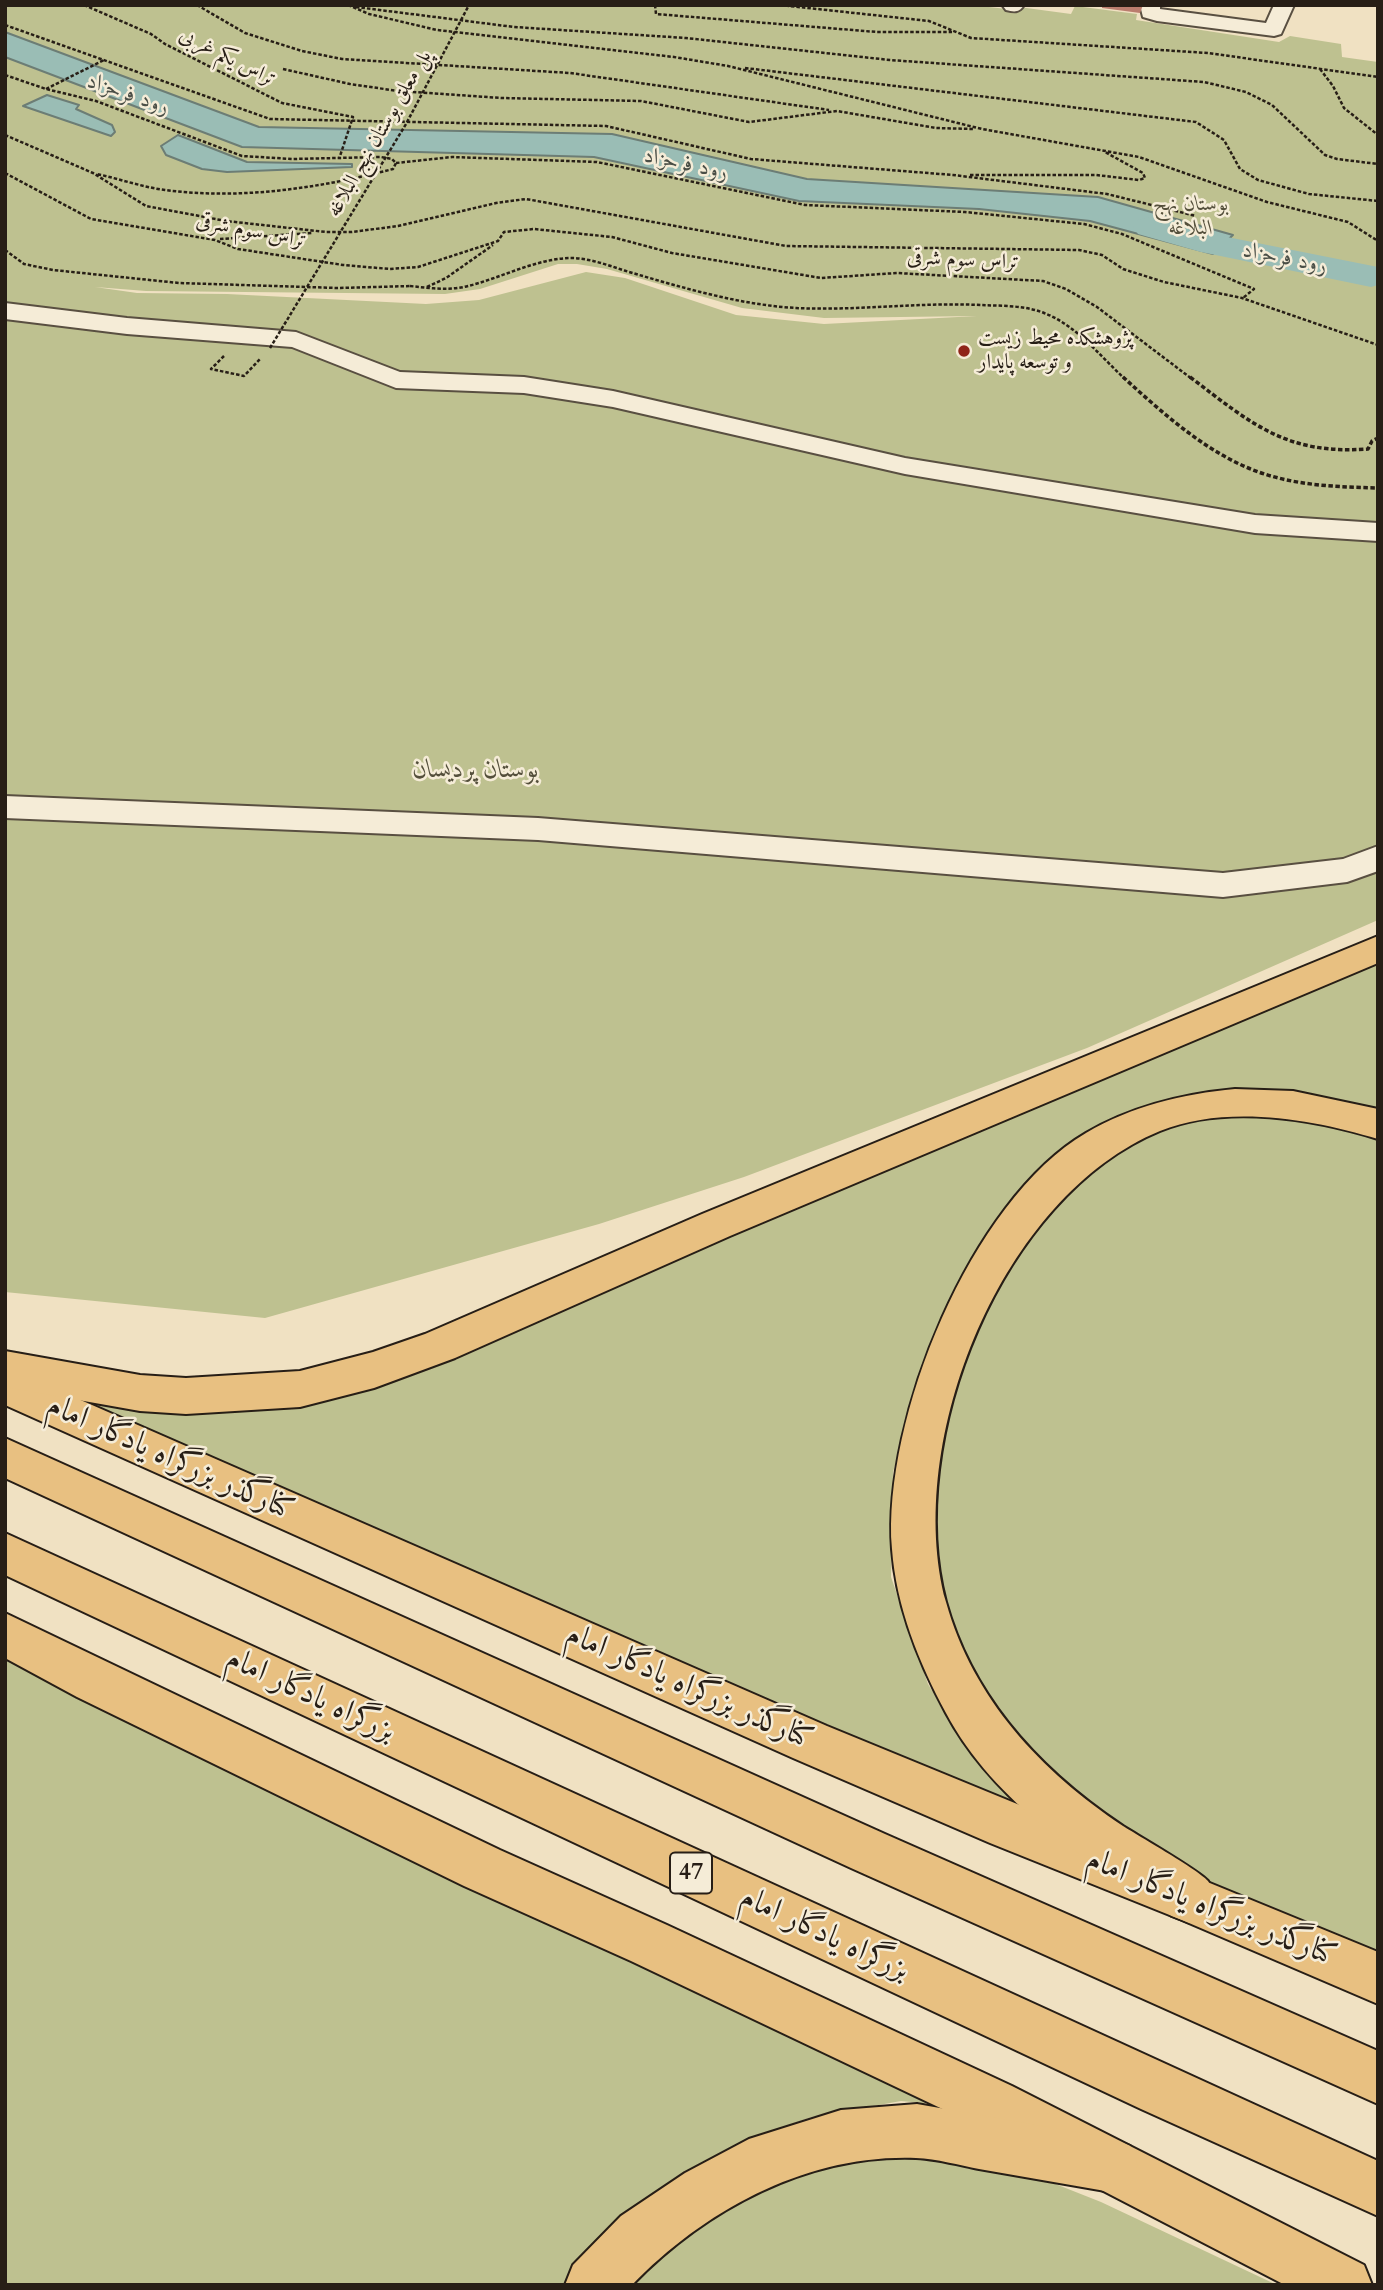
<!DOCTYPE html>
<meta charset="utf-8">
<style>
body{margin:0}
#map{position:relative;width:1383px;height:2290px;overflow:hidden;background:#f0e1c2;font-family:Cardo,serif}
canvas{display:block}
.frame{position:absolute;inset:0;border:7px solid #271e16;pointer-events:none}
</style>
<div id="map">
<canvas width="1383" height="2290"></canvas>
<div class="frame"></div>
</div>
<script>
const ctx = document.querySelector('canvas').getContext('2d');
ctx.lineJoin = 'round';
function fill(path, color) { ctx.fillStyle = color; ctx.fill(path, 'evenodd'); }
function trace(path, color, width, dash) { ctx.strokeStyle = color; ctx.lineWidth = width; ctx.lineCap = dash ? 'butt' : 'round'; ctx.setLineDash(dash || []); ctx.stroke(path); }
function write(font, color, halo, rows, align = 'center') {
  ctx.font = font + ' Cardo,Amiri,serif'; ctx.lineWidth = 5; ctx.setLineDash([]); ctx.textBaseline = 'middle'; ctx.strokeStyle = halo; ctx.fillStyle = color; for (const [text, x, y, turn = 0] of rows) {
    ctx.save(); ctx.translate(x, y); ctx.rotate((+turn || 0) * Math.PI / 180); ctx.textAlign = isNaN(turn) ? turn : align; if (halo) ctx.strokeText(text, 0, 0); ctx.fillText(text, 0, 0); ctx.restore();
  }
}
const green = new Path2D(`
 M5 5H971L1016 10 1019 7 1071 14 1075 6 1137 14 1136 20 1279 42 1290 36 1341 44 1342 57 1378 62V920L1087 1048 744 1177 599 1224 265 1318 5 1292ZM558 264H577L607 269 742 308 824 318 977 316 824 324 736 315 625 278 586 272 479 300 426 304 227 294 137 293 95 287 146 291 445 294 480 289Z
 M1378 959V1114L1288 1093 1082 1142 911 1409 893 1472 891 1577 928 1684 961 1738 1060 1830 23 1380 237 1409Z
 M1305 1112 1378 1131V1952L1295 1925 1154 1858 1103 1828 1004 1728 953 1640 930 1531 948 1402 973 1331 1024 1241 1087 1171 1170 1124 1203 1116Z
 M5 1655 966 2107 901 2101 812 2117 774 2130 722 2154 587 2259 563 2285H5Z
 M909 2149 1015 2168 1101 2202 1277 2285H614L637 2263 810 2160Z`);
const water = new Path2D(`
 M5 32 259 127 612 134 807 179 1098 197 1233 235 1213 254 1090 221 979 209 799 201 594 157 242 147 5 57Z
 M47 95 79 105 76 109 112 125 115 132 111 136 23 106Z
 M178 135 247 162 352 164V167L227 172 202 169 166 155 161 146Z`);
const river = new Path2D(`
 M1150 217 1207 233 1378 267V285L1371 287 1201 252 1138 234 1133 227 1138 220Z`);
const pathFar1 = new Path2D(`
 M84 5 151 34 165 44 282 103 353 117 339 159
 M197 5 245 33 302 51 342 59 570 73 829 110
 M348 5 369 14 437 30 674 57 728 66 982 129 1139 157 1267 202 1348 222 1378 241
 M655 5 656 14 877 32H952
 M780 5 929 21 971 38 1208 53 1378 77
 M356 7 514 27 686 38 890 60 1204 82 1246 92 1272 105 1325 155 1337 159 1378 164
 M5 25 270 119 606 126 751 159 953 175 1107 194 1196 216
 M745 68 1196 122 1224 140 1240 169 1258 180 1309 194 1378 201
 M283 69 350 84 398 91 502 98 641 101 749 122 837 111 936 128 974 129
 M1320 69 1333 86 1344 108 1378 135
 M5 75 46 89 96 101 242 156 292 159 381 157 392 159 396 163 393 169C320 188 241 200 165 190 142 187 120 179 97 174
 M46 89 104 60
 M5 135 93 173 146 206 226 221 326 232H352L398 226 496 203 526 199 786 246 1079 250 1102 255 1123 269 1164 282 1242 298 1378 345
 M396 163 452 157 597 162 805 205 965 212 1084 224 1122 234 1254 289 1243 298
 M5 173 91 219 215 240 238 249 343 265 390 269 418 267 498 241 504 232 534 229 612 237 672 253 821 278 897 273 1043 281 1066 289 1097 307 1192 379
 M970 175H1096L1139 180 1145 178 1143 173 1105 152
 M220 239 312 233
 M5 250 24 264 53 270 179 283 338 288 411 286
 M410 286C429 288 449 291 468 286 501 278 535 259 570 258 593 258 614 268 636 274 687 289 742 305 796 308 857 311 919 302 981 305 1001 306 1024 305 1044 313 1076 325 1100 356 1125 379
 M427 287 446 278 493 245
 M224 356 211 369 244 376 260 359`);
const path = new Path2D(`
 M1123 377C1166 416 1214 460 1271 476 1305 486 1342 487 1378 488
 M1190 377C1252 424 1286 455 1368 449L1372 441 1378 438`);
const minor = new Path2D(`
 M1024 5C1019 13 1014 12 1006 10L1003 6Z
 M1140 5H1160V9L1266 23 1274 5H1294L1281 34 1274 36 1157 21 1143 17Z
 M5 303 127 318 296 332 400 372 524 377 613 391 905 458 1255 515 1378 523V541L1255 533 905 474 613 407 524 393 396 388 292 347 127 334 5 319Z
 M5 796 538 818 1223 873 1343 859 1378 846V871L1347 882 1223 897 538 840 5 818Z`);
const major = new Path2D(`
 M5 1367 827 1726 1378 1952V2004L1182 1920 990 1843 793 1758 5 1405Z
 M5 1613 500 1850 667 1925 1012 2086 1364 2265 1372 2285H1285L974 2124 631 1961 464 1886 77 1697 5 1658Z`);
const highway = new Path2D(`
 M1378 936V963L730 1236 455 1358 374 1388 300 1407 186 1414 140 1411 5 1387V1351L140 1375 186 1378 300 1371 373 1352 425 1334 702 1214Z
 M1235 1089 1293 1091 1378 1109V1139C1313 1119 1226 1104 1160 1131 1002 1196 903 1440 946 1602 973 1699 1041 1771 1123 1826 1139 1836 1200 1871 1208 1881 1211 1886 1213 1893 1215 1898L1208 1916 1190 1923 1172 1916C1087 1860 995 1805 946 1713 919 1663 896 1606 892 1549 882 1420 971 1200 1086 1133 1132 1106 1182 1094 1235 1089Z
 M5 1438 885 1834 1378 2051V2104L851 1868 5 1478Z
 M5 1533 1378 2161V2216L1141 2109 5 1575Z
 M917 2104 1111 2138 1130 2146 1138 2165 1130 2184 1111 2192C1067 2184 1023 2177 979 2169 959 2165 937 2159 916 2158 808 2154 706 2209 632 2285H565L573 2265 621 2216 685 2173 749 2139 841 2110Z`);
const pathBridge = new Path2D(`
 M270 348 406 124 469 5`);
const wall = new Path2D(`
 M1102 5H1143L1140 13 1102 8Z`);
const markers = [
 [964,351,7,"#8f2418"]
];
const farStreetnames = [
 ["تراس یکم غربی",227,58,27],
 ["پل معلق بوستان نهج البلاغه",380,134,-60],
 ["تراس سوم شرقی",251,232,11],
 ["تراس سوم شرقی",963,261,3]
];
const farParknames = [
 ["بوستان نهج",1191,205],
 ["البلاغه",1191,229]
];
const farPoinames = [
 ["پژوهشکده محیط زیست",978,339],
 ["و توسعه پایدار",978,363]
];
const farWaternames = [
 ["رود فرحزاد",128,95,19],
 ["رود فرحزاد",686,165,12],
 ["رود فرحزاد",1285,259,11]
];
const shields = [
 [691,1873,42]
];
const shieldNames = [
 ["47",691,1873]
];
const parkNames = [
 ["بوستان پردیسان",476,771]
];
const nearStreetnames = [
 ["کنارگذر بزرگراه یادگار امام",170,1459,24],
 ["کنارگذر بزرگراه یادگار امام",689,1688,24],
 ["بزرگراه یادگار امام",310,1696,25],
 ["کنارگذر بزرگراه یادگار امام",1211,1909,22],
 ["بزرگراه یادگار امام",824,1935,25]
];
fill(green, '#bec190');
fill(water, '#9abdb5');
trace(water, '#6c7d75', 2);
fill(river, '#9abdb5');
trace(minor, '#594f41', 4);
trace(major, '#271e16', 4);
trace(highway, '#271e16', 4);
trace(pathFar1, '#271e16', 2.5, [3.5, 2]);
trace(path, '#271e16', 3.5, [4.5, 2.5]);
fill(minor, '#f5ecd7');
fill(major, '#e8c081');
fill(highway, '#e8c081');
trace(pathBridge, '#271e16', 2.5, [3.5, 2]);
fill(wall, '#bb7d6e');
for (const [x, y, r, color] of markers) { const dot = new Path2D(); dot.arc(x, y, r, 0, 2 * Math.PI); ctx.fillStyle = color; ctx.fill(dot); trace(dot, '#f5ecd7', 2.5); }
write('21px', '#271e16', '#f5ecd7', farStreetnames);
write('italic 21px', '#544f3b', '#f5ecd7', farParknames);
write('21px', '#271e16', '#f5ecd7', farPoinames, 'left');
write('italic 23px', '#4a4e46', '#f5ecd7', farWaternames);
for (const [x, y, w] of shields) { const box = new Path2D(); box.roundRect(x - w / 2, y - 20.5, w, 41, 5); ctx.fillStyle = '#f5ecd7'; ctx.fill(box); trace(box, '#271e16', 2); }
write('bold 24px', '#271e16', null, shieldNames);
write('italic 26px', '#544f3b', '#f5ecd7', parkNames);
write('32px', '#271e16', '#f5ecd7', nearStreetnames);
</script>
